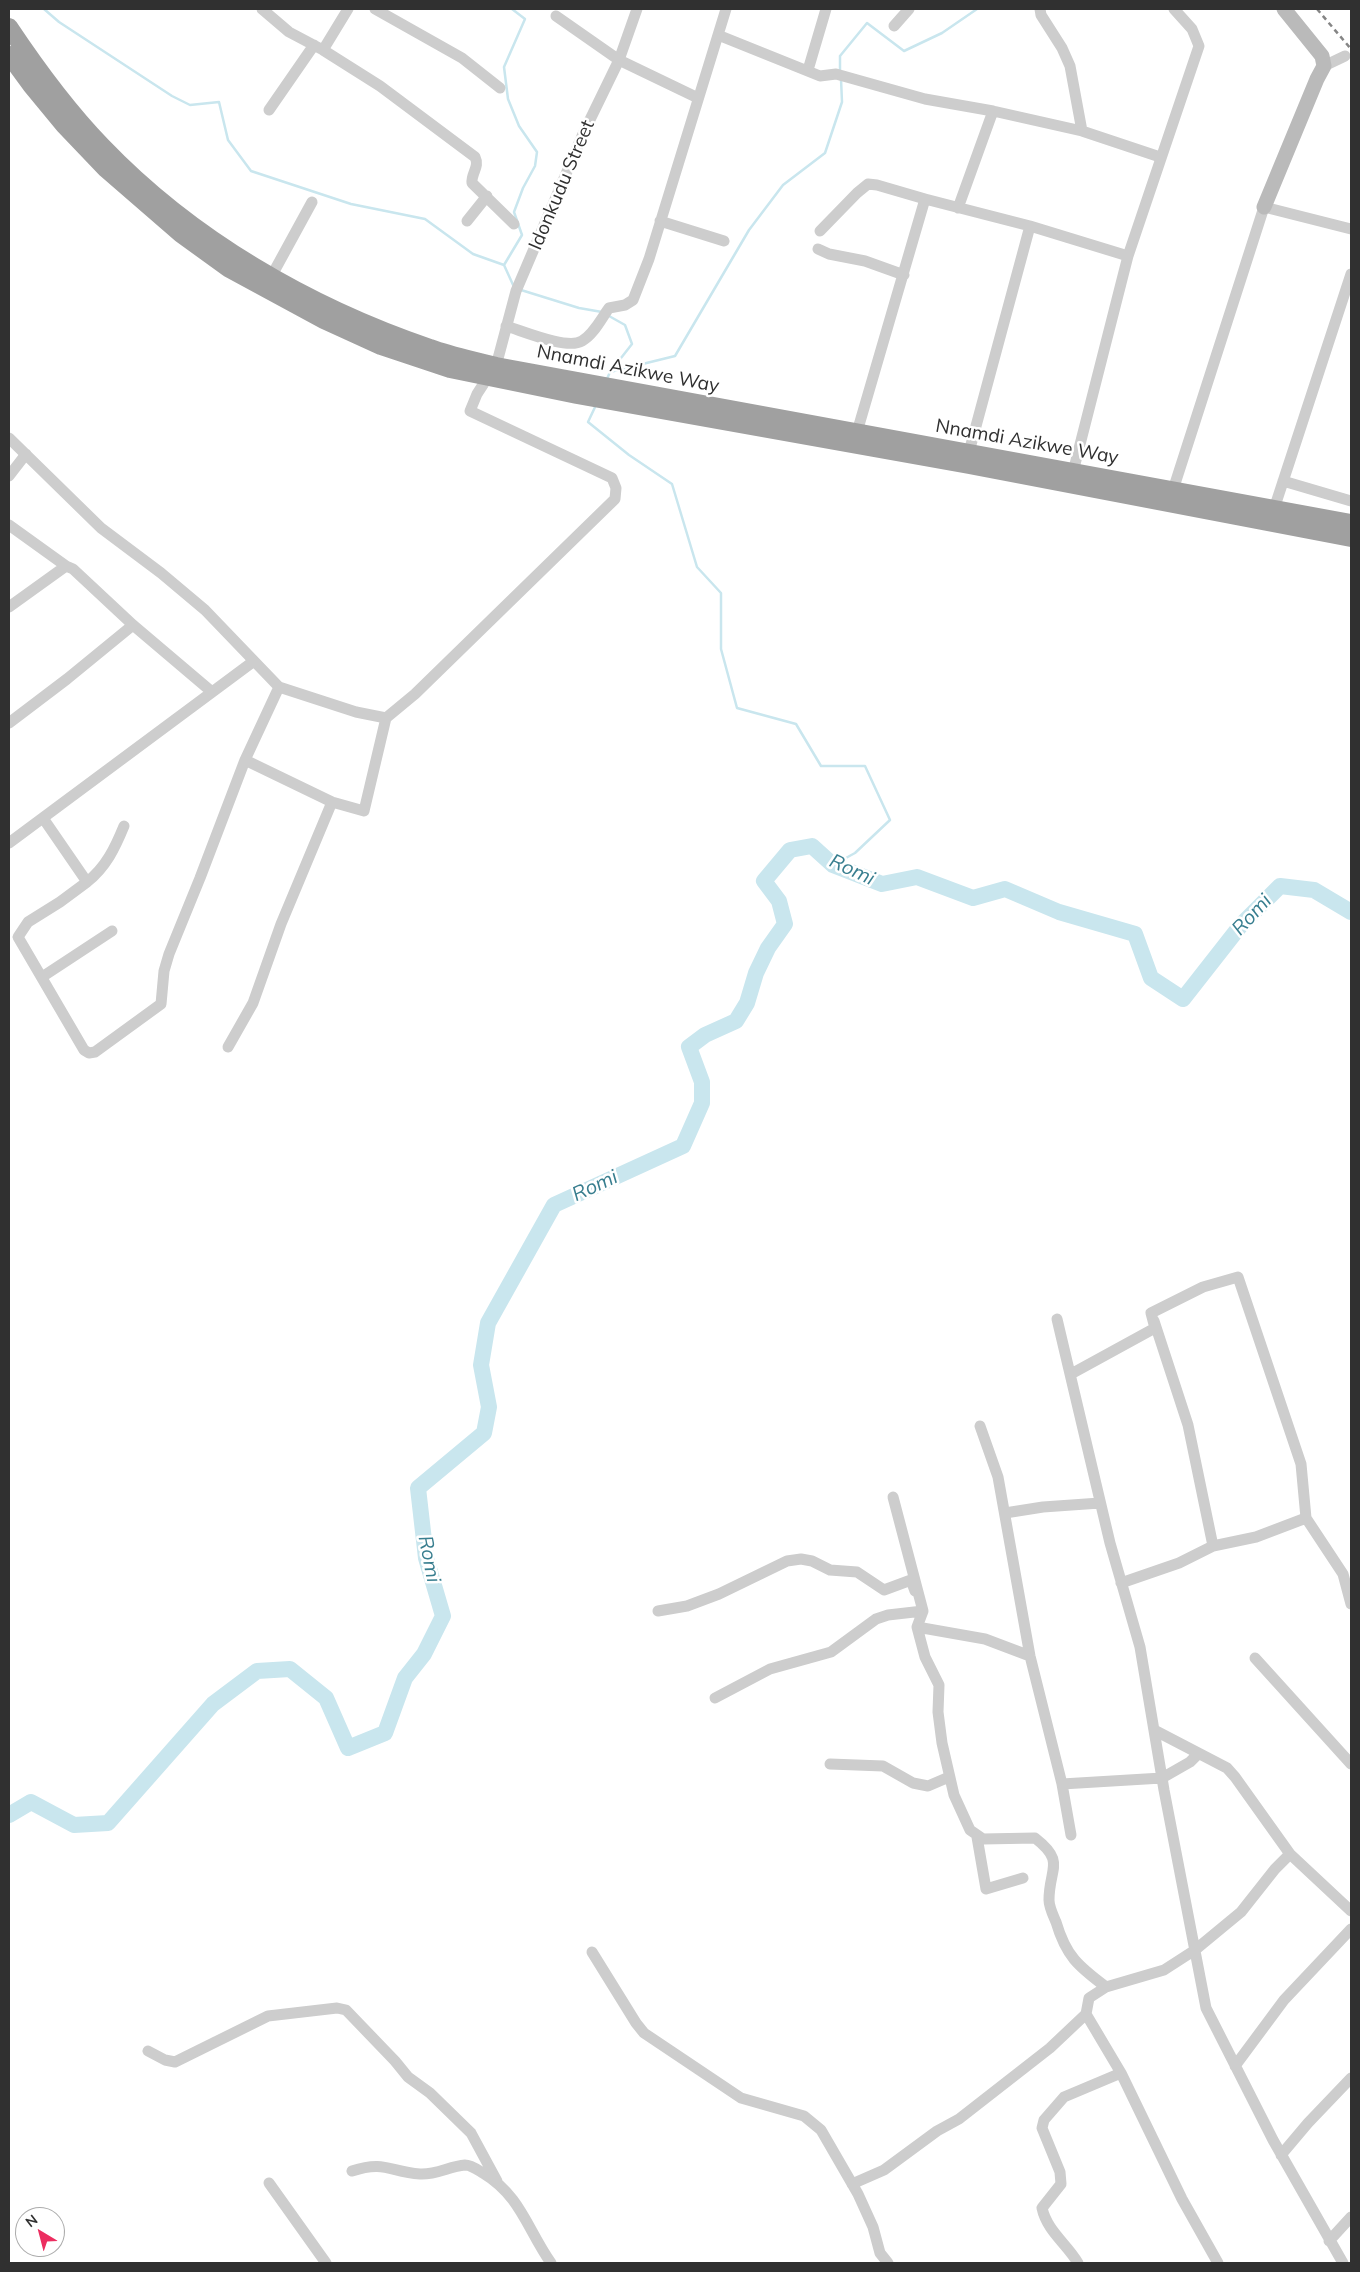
<!DOCTYPE html>
<style>
body{margin:0}
#map{position:relative;width:1360px;height:2272px;overflow:hidden;background:#fff;font-family:Mulish,sans-serif}
canvas{display:block}
.frame{position:absolute;inset:0;border:10px solid #303030;pointer-events:none}
.north{position:absolute;left:15px;top:2207px;width:50px;height:50px;box-sizing:border-box;background:#fff;border:1px solid #acacac;border-radius:50%;rotate:323deg;font-size:14px;font-weight:700;line-height:20px;text-align:center;color:#303030}
.north::after{content:'';display:block;margin:auto;width:18px;height:22px;background:#ec2e60;clip-path:polygon(50% 0,100% 100%,50% 72%,0 100%)}
</style>
<div id="map">
<canvas width="1360" height="2272"></canvas>
<div class="frame"></div>
<div class="north">N</div>
</div>
<script>
const ctx = document.querySelector('canvas').getContext('2d');
ctx.lineJoin = 'round';
function trace(path, color, width, dash) { ctx.strokeStyle = color; ctx.lineWidth = width; ctx.lineCap = dash ? 'butt' : 'round'; ctx.setLineDash(dash || []); ctx.stroke(path); }
function write(font, color, halo, rows, align = 'center') {
  ctx.font = font + ' Mulish,sans-serif'; ctx.lineWidth = 5; ctx.setLineDash([]); ctx.textBaseline = 'middle'; ctx.strokeStyle = halo; ctx.fillStyle = color; for (const [text, x, y, turn = 0] of rows) {
    ctx.save(); ctx.translate(x, y); ctx.rotate((+turn || 0) * Math.PI / 180); ctx.textAlign = isNaN(turn) ? turn : align; if (halo) ctx.strokeText(text, 0, 0); ctx.fillText(text, 0, 0); ctx.restore();
  }
}
const stream = new Path2D(`
 M44 9 59 22 172 96 190 105 219 102 228 140 251 171 351 204 425 219 473 254 504 265
 M512 9 525 19 504 67 508 99 519 126 537 152 535 166 523 188 514 212 522 235 504 265 514 287
 M840 71V56L867 23 904 51 942 33 977 9
 M521 290 579 308 602 312
 M610 372 675 356 749 230 783 185 825 153 842 102 841 79
 M607 379 610 372 632 344 625 325 609 316
 M596 405 588 422 629 455 672 484 697 567 721 593V649L737 708 796 724 821 766H865L890 820 855 853 833 865`);
const river = new Path2D(`
 M9 1815 31 1802 74 1825 108 1823 213 1704 257 1671 290 1669 326 1698 348 1748 385 1733 405 1678 424 1654 443 1616 426 1558 418 1488 484 1433 489 1407 481 1365 488 1323 554 1205 683 1146 702 1103V1082L689 1047 705 1035 736 1021 747 1003 756 973 768 948 785 924 779 901 764 881 790 850 812 846 833 865 882 884 917 877 973 898 1005 889 1059 912 1135 934 1151 978 1183 999 1241 925 1280 886 1314 890 1351 912`);
const minor = new Path2D(`
 M262 9 289 32 323 50 380 86 475 157C480 167 471 173 472 183L514 224
 M375 9 462 58 500 88
 M1040 9 1041 15 1062 48 1070 66 1082 131
 M556 16 619 60 698 98
 M894 26 909 9
 M718 35 820 76 836 74 925 99 993 111 1082 131 1160 157
 M323 50 348 9
 M1324 66 1345 56
 M808 70 826 9
 M269 110 314 45
 M958 208 993 111
 M467 221 487 196
 M660 221 724 241
 M820 231 857 193 868 184 877 185 925 199 1030 226 1128 256
 M818 249 829 254 865 261 904 275
 M271 277 312 202
 M506 326C523 331 567 350 582 341 594 334 601 319 609 308L625 305 633 300 649 259 726 9
 M496 366 516 291 583 134 619 60 637 9
 M857 432 925 199
 M9 438 101 528 161 573 205 610 254 661
 M969 452 1030 226
 M1073 472 1128 256 1199 46 1192 29 1174 9
 M9 476 26 454
 M1283 481 1351 501
 M1173 490 1264 207 1351 229
 M1274 509 1351 274
 M9 525 66 566 73 569 133 625 212 692
 M9 607 66 566
 M9 723 67 679 133 625
 M245 760 332 802
 M43 818 87 882 60 902 28 922 18 937 84 1050 89 1053 95 1052 161 1004 164 971 169 954 200 878 245 760 279 687
 M9 843 254 661 279 687 356 712 386 718 415 694 615 499 616 488 612 478 470 411 477 394 488 377
 M87 882C106 867 115 848 124 826
 M42 977 112 931
 M228 1047 253 1003 281 924 332 802 364 811 386 718
 M1057 1319 1110 1543 1140 1647 1164 1790 1206 2008 1273 2140 1343 2263
 M1154 1321 1188 1425 1213 1546
 M1071 1374 1155 1328 1151 1313 1203 1287 1238 1277 1301 1464 1306 1518 1343 1574 1351 1604
 M980 1426 998 1477 1030 1656 1062 1784 1071 1835
 M893 1497 923 1611 917 1627 925 1657 939 1685 938 1712 942 1743 954 1795 970 1830 983 1839 1035 1838C1066 1862 1049 1868 1049 1900 1049 1907 1053 1915 1056 1922 1066 1956 1078 1966 1106 1987
 M1005 1513 1043 1507 1100 1503
 M1121 1583 1179 1563 1213 1546 1256 1537 1306 1518
 M658 1611 687 1606 719 1594 787 1561 801 1559 812 1561 830 1570 857 1572 884 1590 911 1580 915 1591
 M917 1627 985 1639 1030 1656
 M1255 1658 1351 1764
 M715 1698 770 1669 831 1652 876 1619 888 1615 923 1611
 M1154 1730 1227 1768 1235 1777 1290 1854
 M830 1764 883 1766 913 1783 928 1786 949 1777
 M1062 1784 1162 1778 1190 1762 1198 1754
 M977 1837 986 1889 1023 1878
 M592 1952 636 2023 644 2033 741 2098 804 2116 821 2130 858 2194 873 2227 880 2253 888 2263
 M148 2051 165 2060 175 2062 268 2016 337 2008 346 2010 395 2061 408 2077 430 2093 471 2133 497 2181
 M1235 2066 1284 2000 1351 1929
 M1281 2155 1308 2123 1351 2078
 M352 2171C385 2160 390 2172 420 2174 436 2175 450 2166 465 2165 471 2165 478 2170 483 2173 521 2196 527 2229 551 2263
 M269 2183 326 2263
 M852 2184 884 2170 937 2131 959 2119 1050 2048 1086 2014
 M1329 2241 1351 2217
 M1078 2263C1067 2244 1047 2231 1042 2208L1061 2184 1060 2172 1042 2128 1044 2120 1064 2097 1121 2073
 M1218 2263 1182 2199 1121 2073 1086 2014 1089 1998 1106 1987 1164 1970 1195 1950 1241 1912 1275 1869 1290 1854 1351 1911`);
const secondary = new Path2D(`
 M1264 207 1317 79 1324 66 1322 56 1284 9`);
const trunk = new Path2D(`
 M9 27C37 69 67 110 102 146 191 239 309 307 430 348 451 356 474 360 496 366L1351 523
 M9 55 31 85 64 125 106 169 181 234 228 268 324 320 381 346 450 369 577 395 969 465 1351 538`);
const rail = new Path2D(`
 M1317 9 1351 49`);
const streetNames = [
 ["Idonkudu Street",562,185,-67],
 ["Nnamdi Azikwe Way",628,369,11],
 ["Nnamdi Azikwe Way",1027,442,10]
];
const waterNames = [
 ["Romi",852,870,25],
 ["Romi",1252,915,-47],
 ["Romi",595,1186,-25],
 ["Romi",429,1559,79]
];
trace(stream, '#c9e6ee', 2.5);
trace(river, '#c9e6ee', 16);
trace(minor, '#cdcdcd', 11);
trace(secondary, '#bababa', 15);
trace(trunk, '#a0a0a0', 18);
trace(rail, '#858585', 2.5, [5, 4]);
write('19px', '#303030', '#fff', streetNames);
write('italic 20px', '#387e8f', '#fff', waterNames);
</script>
